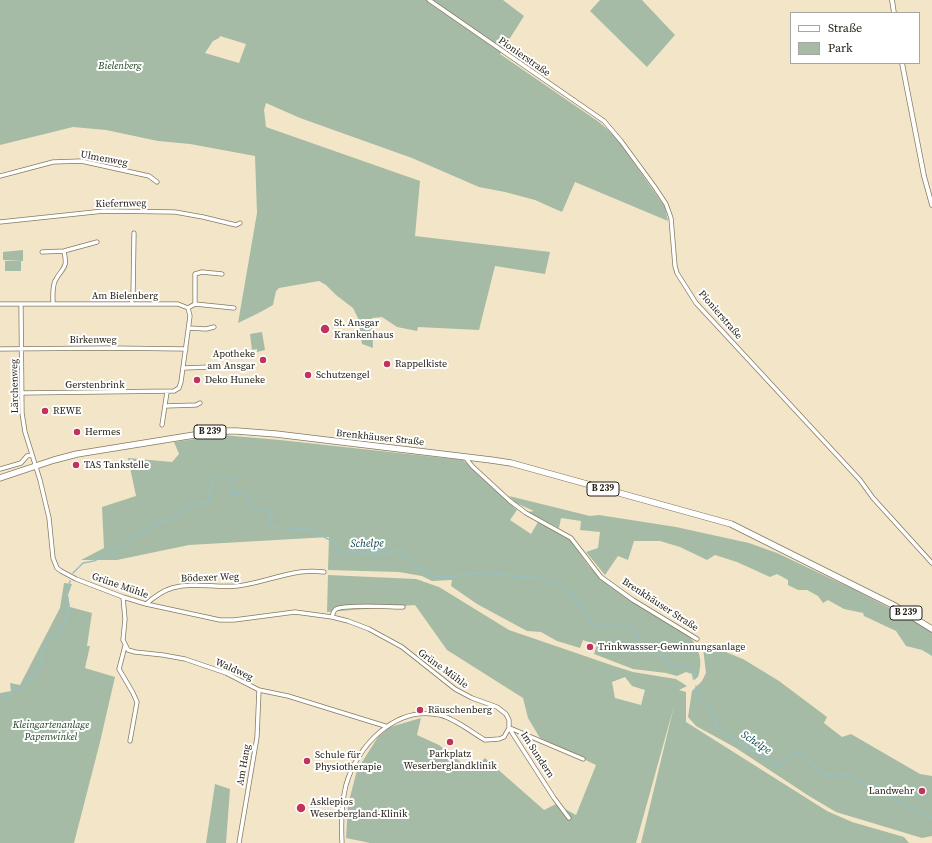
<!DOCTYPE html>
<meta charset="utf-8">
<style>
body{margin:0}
#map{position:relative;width:932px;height:843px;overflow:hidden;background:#f3e6c8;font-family:"Source Serif 4",serif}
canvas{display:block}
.legend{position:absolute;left:790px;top:12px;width:130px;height:52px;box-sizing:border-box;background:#fff;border:1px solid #a8a6a2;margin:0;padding:5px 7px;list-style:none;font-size:12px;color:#252116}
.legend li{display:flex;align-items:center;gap:8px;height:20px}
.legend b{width:20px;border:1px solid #a8a6a2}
</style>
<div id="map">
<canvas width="932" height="843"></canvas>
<ul class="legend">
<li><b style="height:5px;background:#fff"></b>Straße</li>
<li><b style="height:11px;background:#a5bba5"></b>Park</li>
</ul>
</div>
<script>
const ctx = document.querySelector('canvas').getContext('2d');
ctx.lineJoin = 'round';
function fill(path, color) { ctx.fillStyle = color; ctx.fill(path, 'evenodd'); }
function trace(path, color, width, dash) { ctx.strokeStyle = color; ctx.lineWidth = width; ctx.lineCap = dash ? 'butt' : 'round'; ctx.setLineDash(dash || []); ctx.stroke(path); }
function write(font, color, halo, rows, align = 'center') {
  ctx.font = font + ' "Source Serif 4",serif'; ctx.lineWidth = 4; ctx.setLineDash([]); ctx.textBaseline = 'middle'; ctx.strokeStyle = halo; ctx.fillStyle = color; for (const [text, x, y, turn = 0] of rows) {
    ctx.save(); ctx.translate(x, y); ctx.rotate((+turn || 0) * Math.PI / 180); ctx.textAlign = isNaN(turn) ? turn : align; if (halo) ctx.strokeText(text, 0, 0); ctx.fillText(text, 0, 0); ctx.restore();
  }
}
const green = new Path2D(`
 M0 0H503L524 16 500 54 599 122 615 136 665 207 668 221 575 182 562 212 535 200 505 192 479 187 412 158 300 118 266 103 264 110 266 127 420 181 415 236 550 252 545 274 495 266 479 330 418 327 417 331 397 327 382 317 372 318 373 348 362 344 358 318 353 308 336 295 326 285 319 281 279 288 276 291 273 305C261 312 250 317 238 323L257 213 255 156 190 144 158 141 106 130 73 127 0 145ZM220 36 246 44 239 63 205 53 213 41 219 38Z
 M600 0H642L675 35 647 67 590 11Z
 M23 250V261L3 260V252Z
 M5 261H21V271H5Z
 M262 332 265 350 257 352V349L252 350 250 334Z
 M222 435 280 440 463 460 517 510 510 520 531 534 538 522 570 539 588 565 600 577 690 637C700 650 703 661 698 677L693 680 692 674 686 672 677 676 666 673 633 669 594 654 597 645 583 640 580 648 557 641 541 632 527 631 477 604 451 586 452 580 432 581 422 576 399 572 328 570 329 537 189 545 117 560H81L104 548 102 507 136 496 128 458 172 462 179 454 174 442Z
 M509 496 590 516 599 515 676 527 749 543 777 553 855 590 932 630V656L922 650 906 646 896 631 864 616 863 613 844 609 828 600 823 603 818 596 807 590H798L788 585V580L777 574 770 577 737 562 715 555 707 560 680 547 660 541H634L628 560 618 556 605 575 586 552 598 548 600 532 580 530 581 521 561 518 559 528 528 512 534 511 516 503Z
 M328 575 416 579 439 587 509 630 614 666 633 672 676 679 687 686 679 690 686 692V722L827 811 852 822 904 837 909 843H641L674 706 636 843H370L346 838 348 805 357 770 378 737 390 727 421 718 417 735 439 745 472 771 485 758 544 810 556 804 576 815 596 765 540 738 528 718 523 698 447 650 415 605 327 612ZM625 677 632 686 645 690 641 705 615 698 612 682Z
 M64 583 72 584 68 595 70 607 92 613 87 646H90L85 668 115 677 100 742 74 843H0V693L11 691 10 683 20 685 60 608Z
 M706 644 743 659 779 681 827 717 824 723 842 737 851 734 920 774 932 776V836L922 838 836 812 809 796 736 748 696 726 688 717 692 691 702 681 706 673 703 648Z
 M215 784 230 789 226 843H206Z`);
const stream = new Path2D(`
 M73 573 83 563 94 561 122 546 131 537 158 523 174 517 189 507 208 501 211 484 215 477 233 478V495L244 493 251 500 250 507 269 510 272 515 269 520V525L271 527 308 529 334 542 338 552 383 553 400 551 416 566 426 570 433 576 448 577 476 573 540 578 556 583 572 594 595 627H633L642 647 659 652 671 667 683 665 695 673V679
 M696 686V695L704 701 712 713 718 728 737 742 779 766 792 754 805 756 821 774 848 775 867 785 882 788 897 801 932 818
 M0 696H8L16 688H23L40 665 42 658 41 652 47 643 54 636 61 631 69 608 67 593 70 581`);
const minor = new Path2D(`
 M429 0 604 121 621 141 654 186 666 204 671 218 675 266 677 273 696 303 860 480 873 498 932 563
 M0 176 53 162 81 161 149 176 157 182
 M0 222 104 211 175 212 203 217 236 225 240 223
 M42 252 64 251 97 242
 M0 304H178L188 308 195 304V274L202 272 222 274
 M21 304 22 413 25 432 40 480 49 518 53 558 57 568 61 571 76 579 123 597 146 604 220 620H234L295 612 332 617 348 621 369 629 402 647 455 689 472 698 497 707 506 714 509 720V728L504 737 499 739 485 740C471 732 456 719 440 715 395 705 357 746 346 785 341 805 341 823 342 843
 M53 304C53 296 52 288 55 281 63 266 68 270 64 251
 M131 304 133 297 134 233
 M195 304 234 308
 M189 328 206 329 214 327
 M0 349 110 348 186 349
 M184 368 210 367
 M22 393 174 391 179 388 181 382 190 316 188 308
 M165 406 196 405 200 403
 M162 425 167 392
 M465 457 472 466 510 501 526 513 571 538 601 577 633 600 697 639
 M0 469 21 463 27 456 32 455
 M123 597 125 619 123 640 128 650 135 652 163 655 185 659 226 673 259 690 288 696 385 726
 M146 604C154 597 162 591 172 588 194 582 215 588 237 586 258 584 278 575 300 572 308 571 316 571 324 572
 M332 617C333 614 333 611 336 609 345 604 391 607 403 607
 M125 646 119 669 133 693 137 702 130 741
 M509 728 554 798 569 818
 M510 728 583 759
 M239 843 257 737 259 690`);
const tertiary = new Path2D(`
 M892 0 894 13
 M902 63 924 176 932 205`);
const primary = new Path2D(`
 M0 478 54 460 77 454 219 431H237L276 434 491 460 511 463 731 524 895 606 932 629`);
const markers = [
 [325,329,5,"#c2335c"],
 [263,360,4,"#c2335c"],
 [387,364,4,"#c2335c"],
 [308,375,4,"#c2335c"],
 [197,380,4,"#c2335c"],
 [45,411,4,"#c2335c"],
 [77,432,4,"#c2335c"],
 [76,465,4,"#c2335c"],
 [590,647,4,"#c2335c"],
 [420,710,4,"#c2335c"],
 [450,742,4,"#c2335c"],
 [307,761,4,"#c2335c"],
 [922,791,4,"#c2335c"],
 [301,808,5,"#c2335c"]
];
const shields = [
 [210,432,32],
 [603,489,32],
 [906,613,32]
];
const shieldNames = [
 ["B 239",210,432],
 ["B 239",603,489],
 ["B 239",906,613]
];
const streetNames = [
 ["Pionierstraße",524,57,35],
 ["Ulmenweg",104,159,11],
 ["Kiefernweg",121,204,-1],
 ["Am Bielenberg",125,296],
 ["Pionierstraße",720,315,49],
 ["Birkenweg",93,340],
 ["Gerstenbrink",95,385],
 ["Lärchenweg",15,386,-91],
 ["Brenkhäuser Straße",380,438,6],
 ["Bödexer Weg",210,578,-2],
 ["Grüne Mühle",120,586,19],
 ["Brenkhäuser Straße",660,605,33],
 ["Grüne Mühle",443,669,36],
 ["Waldweg",234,670,24],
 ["Im Sundern",537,755,57],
 ["Am Hang",244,765,-80]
];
const parkNames = [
 ["Bielenberg",120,66],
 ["Kleingartenanlage",51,725],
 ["Papenwinkel",51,737]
];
const poiNames = [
 ["St. Ansgar",334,323],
 ["Krankenhaus",334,335],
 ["Apotheke",255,354,"right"],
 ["am Ansgar",255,366,"right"],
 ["Rappelkiste",395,364],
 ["Schutzengel",316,375],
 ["Deko Huneke",205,380],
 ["REWE",53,411],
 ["Hermes",85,432],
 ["TAS Tankstelle",84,465],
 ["Trinkwassser-Gewinnungsanlage",598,647],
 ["Räuschenberg",428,710],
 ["Parkplatz",450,754,"center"],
 ["Weserberglandklinik",450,766,"center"],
 ["Schule für",315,755],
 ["Physiotherapie",315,767],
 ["Landwehr",914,791,"right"],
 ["Asklepios",310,802],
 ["Weserbergland-Klinik",310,814]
];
const waterNames = [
 ["Schelpe",367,544,-1],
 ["Schelpe",756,743,33]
];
fill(green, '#a5bba5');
trace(stream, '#98c0c2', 1.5);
trace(minor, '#867a5f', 5);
trace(tertiary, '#867a5f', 5.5);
trace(primary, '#867a5f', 7);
trace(minor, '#fff', 3.5);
trace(tertiary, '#fff', 4);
trace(primary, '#fff', 5.5);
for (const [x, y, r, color] of markers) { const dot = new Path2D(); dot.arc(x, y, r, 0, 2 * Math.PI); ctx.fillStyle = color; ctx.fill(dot); trace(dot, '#fff', 1.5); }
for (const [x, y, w] of shields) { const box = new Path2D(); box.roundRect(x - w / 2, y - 7, w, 14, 3); ctx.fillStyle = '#fff'; ctx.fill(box); trace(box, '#252116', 1); }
write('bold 9px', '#252116', null, shieldNames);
write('10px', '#252116', '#fff', streetNames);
write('italic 10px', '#1b411e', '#fff', parkNames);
write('10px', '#252116', '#fff', poiNames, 'left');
write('italic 11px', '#054549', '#fff', waterNames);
</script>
